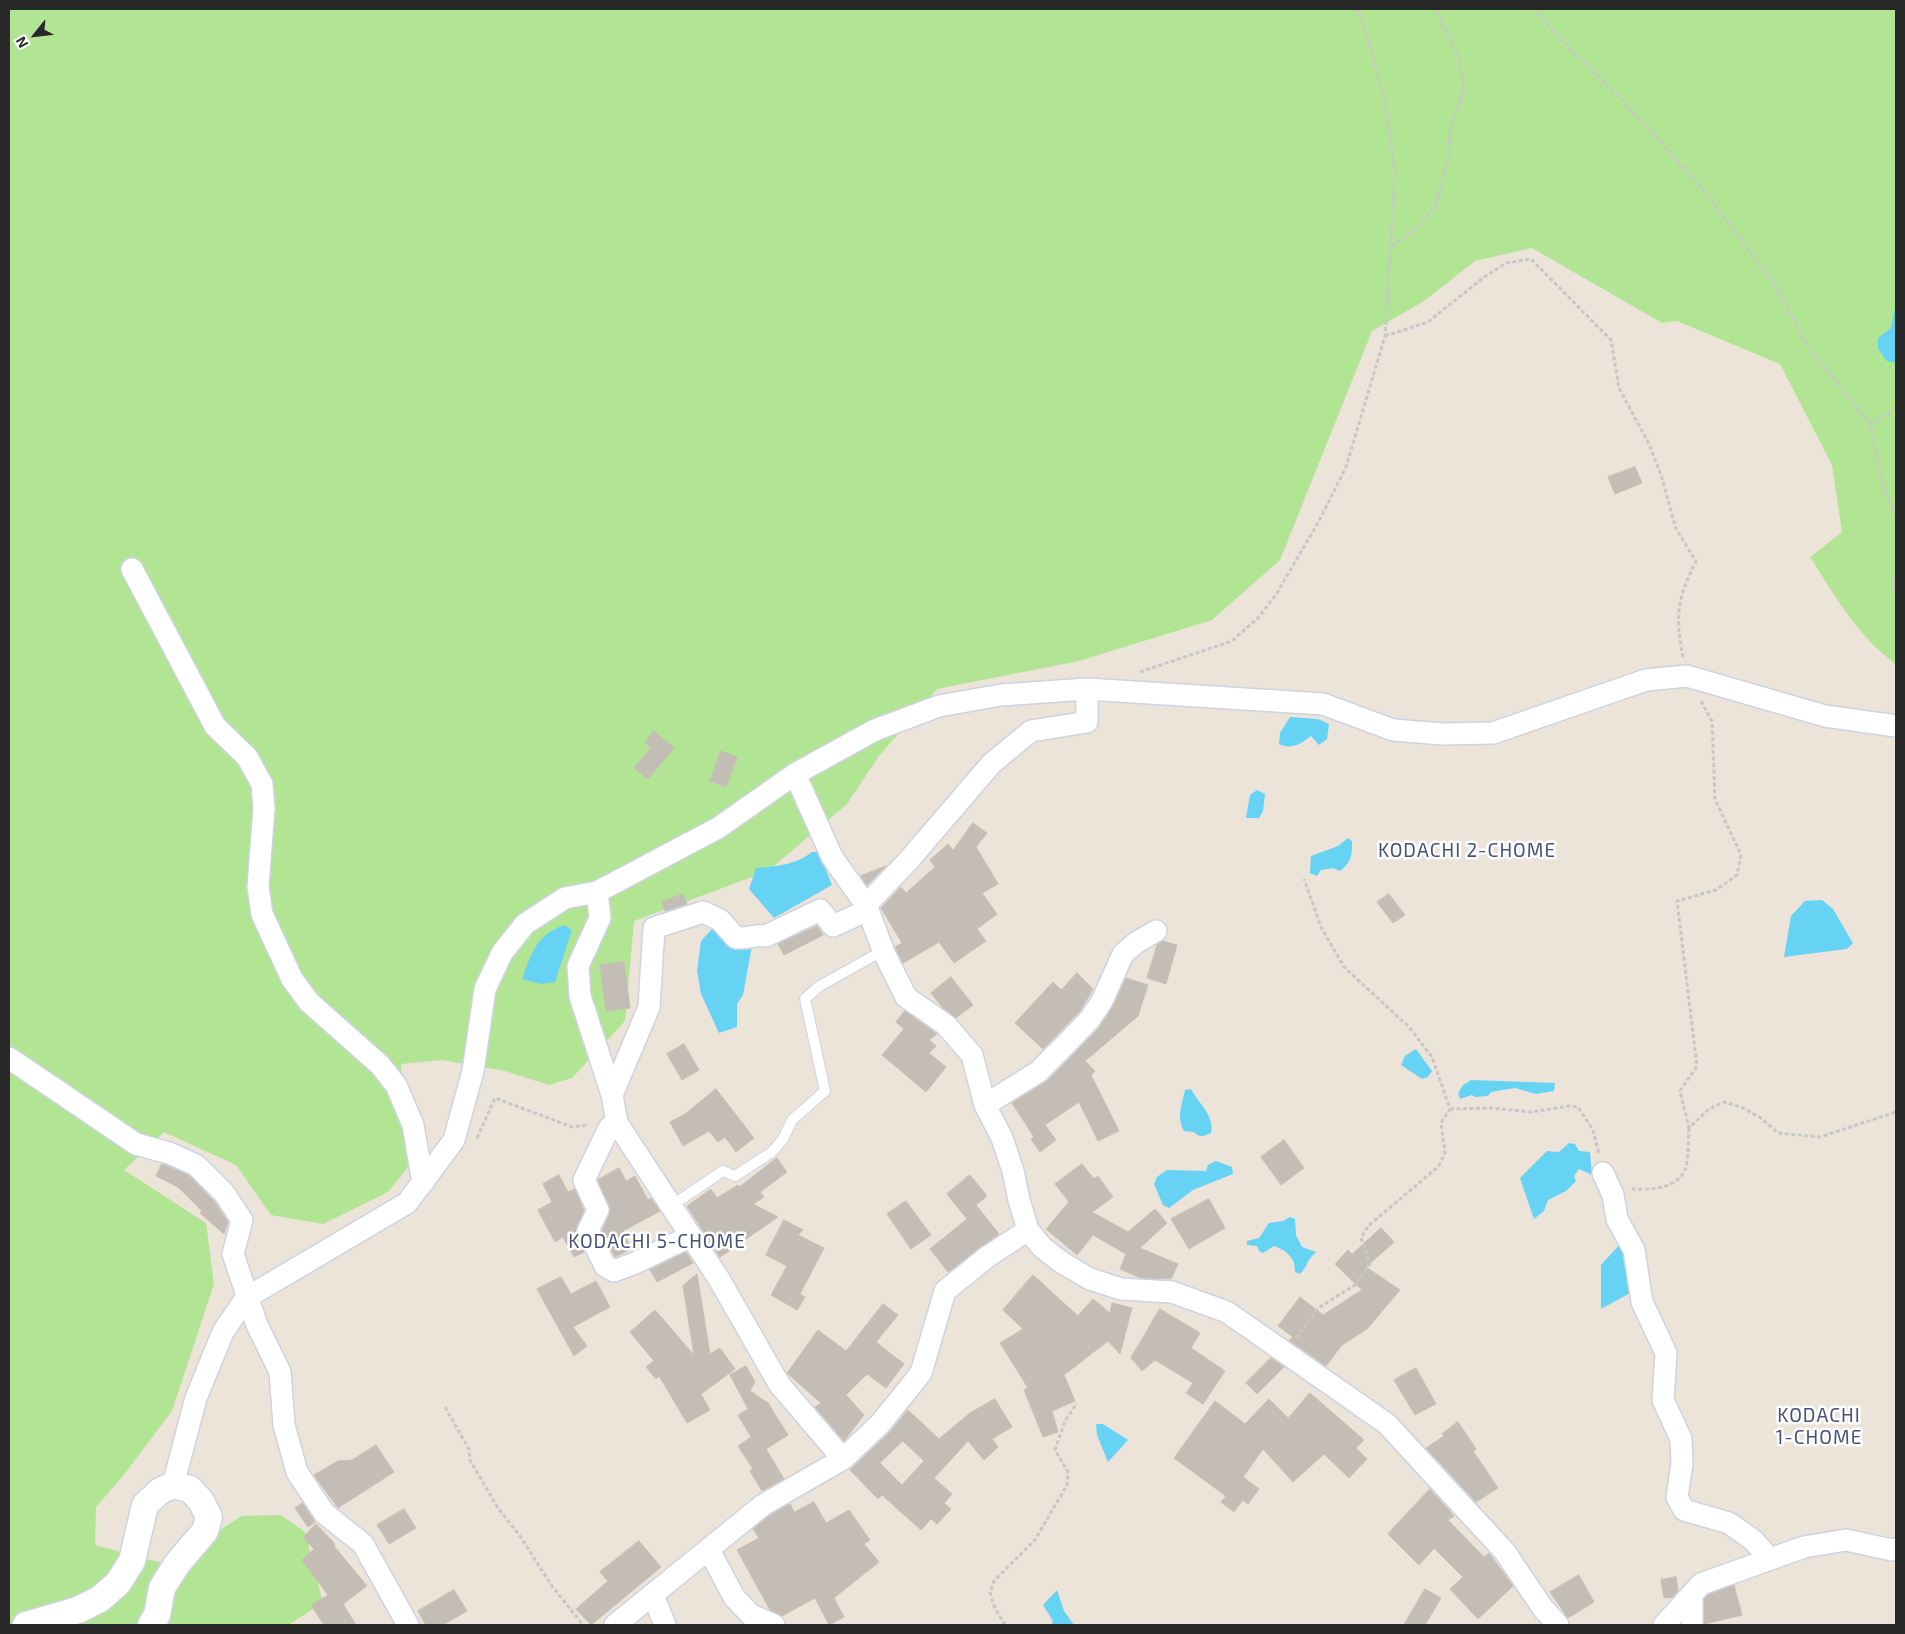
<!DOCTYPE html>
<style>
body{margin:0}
#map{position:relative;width:1905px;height:1634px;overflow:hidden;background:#ece3d9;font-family:"Exo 2",sans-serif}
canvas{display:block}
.frame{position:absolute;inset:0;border:10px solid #282828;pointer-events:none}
.north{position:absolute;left:10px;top:10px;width:50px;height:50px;-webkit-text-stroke:4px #fff;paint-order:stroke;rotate:241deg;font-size:14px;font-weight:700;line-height:20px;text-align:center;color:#282828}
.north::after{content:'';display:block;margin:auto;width:18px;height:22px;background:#282828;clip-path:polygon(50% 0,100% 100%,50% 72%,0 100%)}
</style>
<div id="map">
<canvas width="1905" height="1634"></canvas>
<div class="frame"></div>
<div class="north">N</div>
</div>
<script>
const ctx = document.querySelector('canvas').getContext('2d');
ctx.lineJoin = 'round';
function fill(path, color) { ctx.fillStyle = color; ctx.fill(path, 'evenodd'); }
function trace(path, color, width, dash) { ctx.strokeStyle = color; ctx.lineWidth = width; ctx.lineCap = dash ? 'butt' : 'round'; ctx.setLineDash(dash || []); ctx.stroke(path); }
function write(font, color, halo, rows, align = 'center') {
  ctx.font = font + ' "Exo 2",sans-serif'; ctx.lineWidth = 5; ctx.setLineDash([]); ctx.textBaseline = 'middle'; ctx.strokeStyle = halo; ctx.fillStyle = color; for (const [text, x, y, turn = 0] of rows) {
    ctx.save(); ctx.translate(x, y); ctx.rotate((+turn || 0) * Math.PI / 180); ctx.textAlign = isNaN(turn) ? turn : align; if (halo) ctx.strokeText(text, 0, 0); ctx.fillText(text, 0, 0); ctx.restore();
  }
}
const green = new Path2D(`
 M9 9H1896V664C1858 637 1835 596 1810 557L1842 532 1832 465 1780 364 1677 321 1662 323 1532 248 1475 261 1424 301 1372 331 1280 560 1212 620 1079 661 937 689 879 756 847 804 768 871 634 921 625 1021 572 1078 549 1085 505 1071 442 1060 401 1064 408 1167 388 1192 323 1224 271 1215 236 1165 164 1132 124 1170 206 1223 214 1284 172 1411 123 1476 96 1507 95 1545 166 1564 242 1516 281 1515 305 1532 323 1603 288 1625H9Z`);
const water = new Path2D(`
 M1896 302V363L1887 361 1878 349V338L1891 328Z
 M1290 717 1318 719 1329 724 1327 739 1319 745 1311 736C1301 744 1291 750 1279 744L1280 733Z
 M1257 790 1265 794 1263 811 1259 818H1246L1250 795Z
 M1348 838 1352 841C1352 855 1352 862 1340 871L1333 868 1321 870 1317 876 1310 873 1311 856 1338 846Z
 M812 852H819L832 885 774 918 749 889 756 868C777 866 796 865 812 852Z
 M1822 900 1833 909 1853 943 1847 949 1784 957 1791 916 1805 901Z
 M564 925 572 930 555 982 541 984 522 979C532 953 536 935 564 925Z
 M721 928 752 946 743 995 737 1004V1027L719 1033 701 994 697 971 701 941 712 929Z
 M1416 1049 1432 1071 1428 1077 1422 1079 1401 1065 1405 1056Z
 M1471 1080 1555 1083 1554 1091 1536 1094 1515 1088 1491 1092 1488 1096 1475 1097 1472 1095 1460 1099 1458 1093 1463 1085Z
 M1191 1089C1199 1104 1215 1116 1211 1133 1205 1136 1199 1138 1194 1132L1184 1131C1176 1116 1182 1105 1185 1090Z
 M1569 1143 1575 1144 1579 1151 1590 1152 1592 1175 1579 1169 1574 1176 1576 1181 1566 1191 1548 1200 1544 1211 1534 1219 1520 1178 1547 1151 1559 1152Z
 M1216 1161 1232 1167 1233 1174 1193 1190 1169 1208 1163 1205 1154 1184 1157 1177 1167 1170 1206 1171 1208 1165Z
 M1290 1217 1295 1219 1296 1235 1302 1247 1316 1252C1306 1261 1308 1266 1300 1274L1295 1272C1296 1258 1286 1250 1274 1246L1263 1253 1259 1251 1257 1246 1247 1245V1241L1259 1238 1269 1223 1283 1221Z
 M1621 1243H1626L1632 1292 1601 1309V1265Z
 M1096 1424H1103L1128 1440 1108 1462 1097 1435Z
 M1057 1590 1064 1611 1074 1625H1051L1053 1621 1043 1605Z`);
const building = new Path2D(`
 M1635 467 1642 483 1615 494 1608 477Z
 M654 731 674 748 648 779 634 768 651 748 645 743Z
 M721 751 737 757 726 787 710 781Z
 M973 823 987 833 976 847 998 884 982 893 997 914 977 929 986 941 954 963 939 942 903 963 895 947 902 943 881 908 901 887 906 893 935 867 930 860 948 844 953 850Z
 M886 866 867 885 861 876Z
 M683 894 687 904 665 911 662 902Z
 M1389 894 1405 915 1393 923 1377 902Z
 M817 926 823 935 784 955 778 944Z
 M1163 941 1177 945 1166 984 1147 978 1157 945Z
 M624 962 630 1008 606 1011 600 965Z
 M1077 973 1093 989 1080 1011 1043 1049 1015 1023 1053 982 1061 990Z
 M951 977 973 1005 956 1018 943 1008 931 993Z
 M1126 978 1148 985 1138 1016 1085 1061 1095 1071 1091 1075 1119 1131 1098 1141 1079 1102 1045 1125 1056 1140 1040 1152 1031 1139 1034 1137 1012 1103 1047 1081 1099 1028 1113 1006Z
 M905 1011 937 1034 929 1040 936 1046 929 1053 946 1067 926 1092 882 1055 904 1029 896 1022Z
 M684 1044 699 1070 682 1080 667 1054Z
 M716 1089 754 1138 736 1152 725 1137 718 1142 709 1131 683 1146 670 1122 685 1114Z
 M1284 1140 1304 1168 1281 1185 1261 1157Z
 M777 1158 787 1172 760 1192 764 1197 753 1204 778 1217 720 1257 687 1206 711 1189 717 1198 738 1185 739 1187Z
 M162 1164 189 1175 214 1201 228 1222 224 1234 200 1213 202 1211 178 1187 156 1176Z
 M1082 1164 1094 1179 1098 1176 1113 1197 1092 1212 1128 1232 1155 1209 1167 1223 1140 1248 1178 1264 1171 1279 1141 1278 1120 1269 1126 1254 1093 1235 1077 1255 1046 1229 1069 1202 1055 1184Z
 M619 1168 626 1181 635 1176 648 1200 651 1198 660 1211 623 1231 631 1249 615 1257 602 1231 610 1210 598 1180Z
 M559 1175 568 1192 575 1189 584 1210 576 1231 584 1252 574 1257 563 1237 555 1242 538 1210 552 1202 543 1184Z
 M970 1175 987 1196 976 1205 999 1234 948 1272 930 1249 967 1219 947 1194Z
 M1209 1199 1225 1228 1189 1249 1171 1219Z
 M906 1201 931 1235 911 1249 887 1214Z
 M784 1220 803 1230 798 1235 824 1248 800 1294 805 1297 797 1310 771 1295 787 1266 766 1255Z
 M1381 1228 1394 1242 1366 1267 1400 1290 1367 1329 1342 1345 1326 1366 1289 1340 1293 1337 1278 1326 1300 1297 1323 1315 1362 1290 1335 1264 1348 1250 1352 1254Z
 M686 1252 693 1263 657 1282 650 1270Z
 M697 1274 710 1354 720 1348 735 1369 701 1394 710 1410 687 1423 659 1376 656 1379 646 1367 654 1361 630 1332 655 1310 694 1355 683 1286Z
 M1033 1275 1078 1316 1093 1299 1110 1313 1112 1303 1132 1308 1120 1354 1108 1341 1064 1375 1075 1401 1052 1411 1058 1432 1043 1437 1024 1390 1028 1388 1000 1343 1023 1329 1003 1310Z
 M561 1277 571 1294 596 1281 610 1307 573 1327 587 1346 574 1356 537 1289Z
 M883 1304 898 1315 876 1342 904 1364 886 1388 867 1374 846 1395 864 1415 844 1441 815 1407 821 1403 787 1373 818 1330 846 1351Z
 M1160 1309 1200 1333 1191 1348 1225 1371 1203 1404 1186 1393 1193 1383 1155 1360 1142 1371 1131 1358Z
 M1271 1358 1284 1367 1257 1394 1246 1383Z
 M746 1366 755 1382 750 1391 768 1403 788 1435 766 1449 784 1479 762 1491 750 1471 753 1469 738 1446 751 1437 738 1415 748 1409 730 1375Z
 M1416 1368 1436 1404 1415 1415 1394 1380Z
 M1310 1393 1364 1440 1356 1448 1367 1459 1349 1478 1324 1454 1293 1482 1263 1449 1243 1477 1259 1489 1248 1504 1243 1500 1234 1512 1221 1502 1226 1496 1174 1458 1215 1401 1245 1424 1269 1399 1288 1418Z
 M995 1399 1012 1427 992 1439 998 1447 984 1460 968 1441 934 1478 952 1494 944 1503 951 1509 937 1524 931 1519 921 1530 882 1495 878 1499 850 1470 889 1433 908 1410 939 1439 970 1413ZM903 1441 924 1461 902 1485 880 1463Z
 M1458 1422 1476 1449 1473 1451 1498 1488 1476 1502 1426 1448 1444 1436 1442 1434Z
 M376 1445 394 1472 338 1508 314 1475 338 1461 352 1460Z
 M1430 1489 1454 1516 1448 1520 1484 1557 1489 1553 1513 1586 1478 1619 1450 1589 1463 1577 1434 1548 1419 1565 1388 1534Z
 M814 1502 826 1523 849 1510 870 1540 864 1544 879 1562 834 1598 844 1617 829 1625 815 1598 782 1616 770 1610 737 1550 759 1538 753 1529 770 1515 790 1504 794 1512Z
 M303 1503 315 1522 308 1527 295 1508Z
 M404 1509 416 1528 389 1544 377 1525Z
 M316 1524 335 1544 334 1546 367 1586 343 1604 356 1625H324L311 1605 328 1595 302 1560 314 1549 303 1538Z
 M639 1541 661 1567 591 1625 576 1609 608 1581 600 1572Z
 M1579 1575 1594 1602 1568 1618 1550 1592Z
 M1676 1577 1678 1590 1673 1597 1664 1598 1661 1580Z
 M1734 1585 1742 1615 1704 1624V1599L1708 1595Z
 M1425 1589 1441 1598 1425 1625H1404Z
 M454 1590 467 1611 443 1625H426L418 1611Z`);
const path = new Path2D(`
 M1535 9 1553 31 1623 101 1701 187 1775 285 1810 350 1870 424 1883 486 1896 517
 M1392 246 1415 230 1435 207 1448 162 1451 126 1464 90 1459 58 1436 9
 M1385 336 1428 322 1483 278 1506 263 1531 259 1611 340 1619 388 1649 444 1661 475 1676 529 1696 561C1677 600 1675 614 1683 657
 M1870 424 1896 409
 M1896 577 1893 586 1896 593
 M1140 672 1232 641 1258 618 1277 593 1319 521 1346 467 1385 336 1395 173 1385 101 1365 28 1357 9
 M1701 701 1712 721 1715 799 1741 855 1737 875 1716 890 1677 901 1697 1066 1680 1091 1689 1128 1709 1109 1724 1102 1741 1107 1761 1118 1778 1133 1820 1137 1896 1112
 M1450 1109 1493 1108 1531 1112 1570 1106 1578 1107 1593 1130 1599 1154
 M477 1138 495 1098 572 1127 589 1125
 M1632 1189C1651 1190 1679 1189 1686 1167 1689 1155 1688 1140 1689 1128
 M1296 1338 1318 1308 1355 1285 1370 1264 1361 1238 1368 1226 1438 1167 1445 1153 1441 1123 1450 1109 1432 1057 1409 1027 1344 967 1321 927 1304 879
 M445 1407 469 1449 470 1460 498 1508 520 1536 552 1586 583 1625
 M1005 1625 994 1606 990 1593 994 1581 1035 1540 1067 1485 1068 1472 1055 1450 1065 1421 1077 1403`);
const service = new Path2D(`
 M671 1206 723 1171 735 1176 772 1152 783 1139 792 1120 825 1091 805 999 818 987 884 950`);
const minor = new Path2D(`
 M132 569 215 726 247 757 262 784 264 808 258 887 262 914 292 979 309 1002 380 1065 396 1085 413 1125 423 1183
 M795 774 832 857 866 905 885 955 906 997 946 1025 972 1055 985 1105 1002 1138 1013 1171 1019 1200 1028 1230 1042 1247 1061 1262 1090 1279 1121 1289 1172 1292 1227 1312 1387 1424 1505 1552 1542 1607 1558 1625
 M597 892 600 918 578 966 580 996 612 1095 617 1123 719 1279 779 1384 843 1459
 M866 905 908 861 992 763 1031 731 1087 722V689
 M9 1058 136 1144 169 1153 196 1165 224 1193 242 1220 233 1254 257 1325 280 1372 284 1425 297 1472 324 1513 363 1544 408 1625
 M612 1095 649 1007 654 928 703 912 720 920 736 938C749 939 757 934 766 936L820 910 833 926 868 910
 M985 1105 1038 1072 1068 1042 1090 1019 1102 1001 1123 954 1137 942 1156 931
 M617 1123 609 1128 584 1180 598 1210 588 1231 605 1266 614 1271 635 1263 691 1236
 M1603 1173 1613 1195 1617 1219 1634 1250 1642 1302 1666 1353 1663 1400 1681 1439 1682 1464 1677 1497 1684 1510 1729 1523 1753 1540 1770 1559
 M173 1485 196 1398 223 1332 246 1298 407 1203 454 1140 473 1071 485 989 502 953 525 924 565 898 597 892 718 828 795 774 875 730 939 706 1001 695 1087 689 1323 704 1393 730 1443 734 1493 733 1646 680 1687 676 1825 716 1896 726
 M709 1550 734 1597 751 1615 774 1625
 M653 1595 665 1625
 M615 1625 763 1505 843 1459 880 1424 921 1373 945 1291 987 1257 1028 1230
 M1664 1625 1692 1594
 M1692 1625V1594L1701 1584 1804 1547 1846 1540 1892 1550 1896 1549`);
const tertiary = new Path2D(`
 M26 1625 78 1610 100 1599 118 1583 132 1561 145 1505 160 1491 173 1485 190 1489 201 1501 209 1517 205 1531 177 1564 162 1588 157 1615 151 1625`);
const neighbourhoodNames = [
 ["KODACHI 2-CHOME",1467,851],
 ["KODACHI 5-CHOME",657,1242],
 ["KODACHI",1819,1416],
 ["1-CHOME",1819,1438]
];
fill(green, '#b2e593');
fill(water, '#66d3f4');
fill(building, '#c3bdb6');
trace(building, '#c7bfb3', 1);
trace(service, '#ced3e2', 12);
trace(minor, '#ced3e2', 24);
trace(tertiary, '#ced3e2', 29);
trace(path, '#c7c7c7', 3, [4, 2.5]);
trace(service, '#fff', 10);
trace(minor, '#fff', 21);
trace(tertiary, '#fff', 26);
ctx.letterSpacing = '1px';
write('19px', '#47527b', '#fff', neighbourhoodNames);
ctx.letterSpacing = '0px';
</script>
